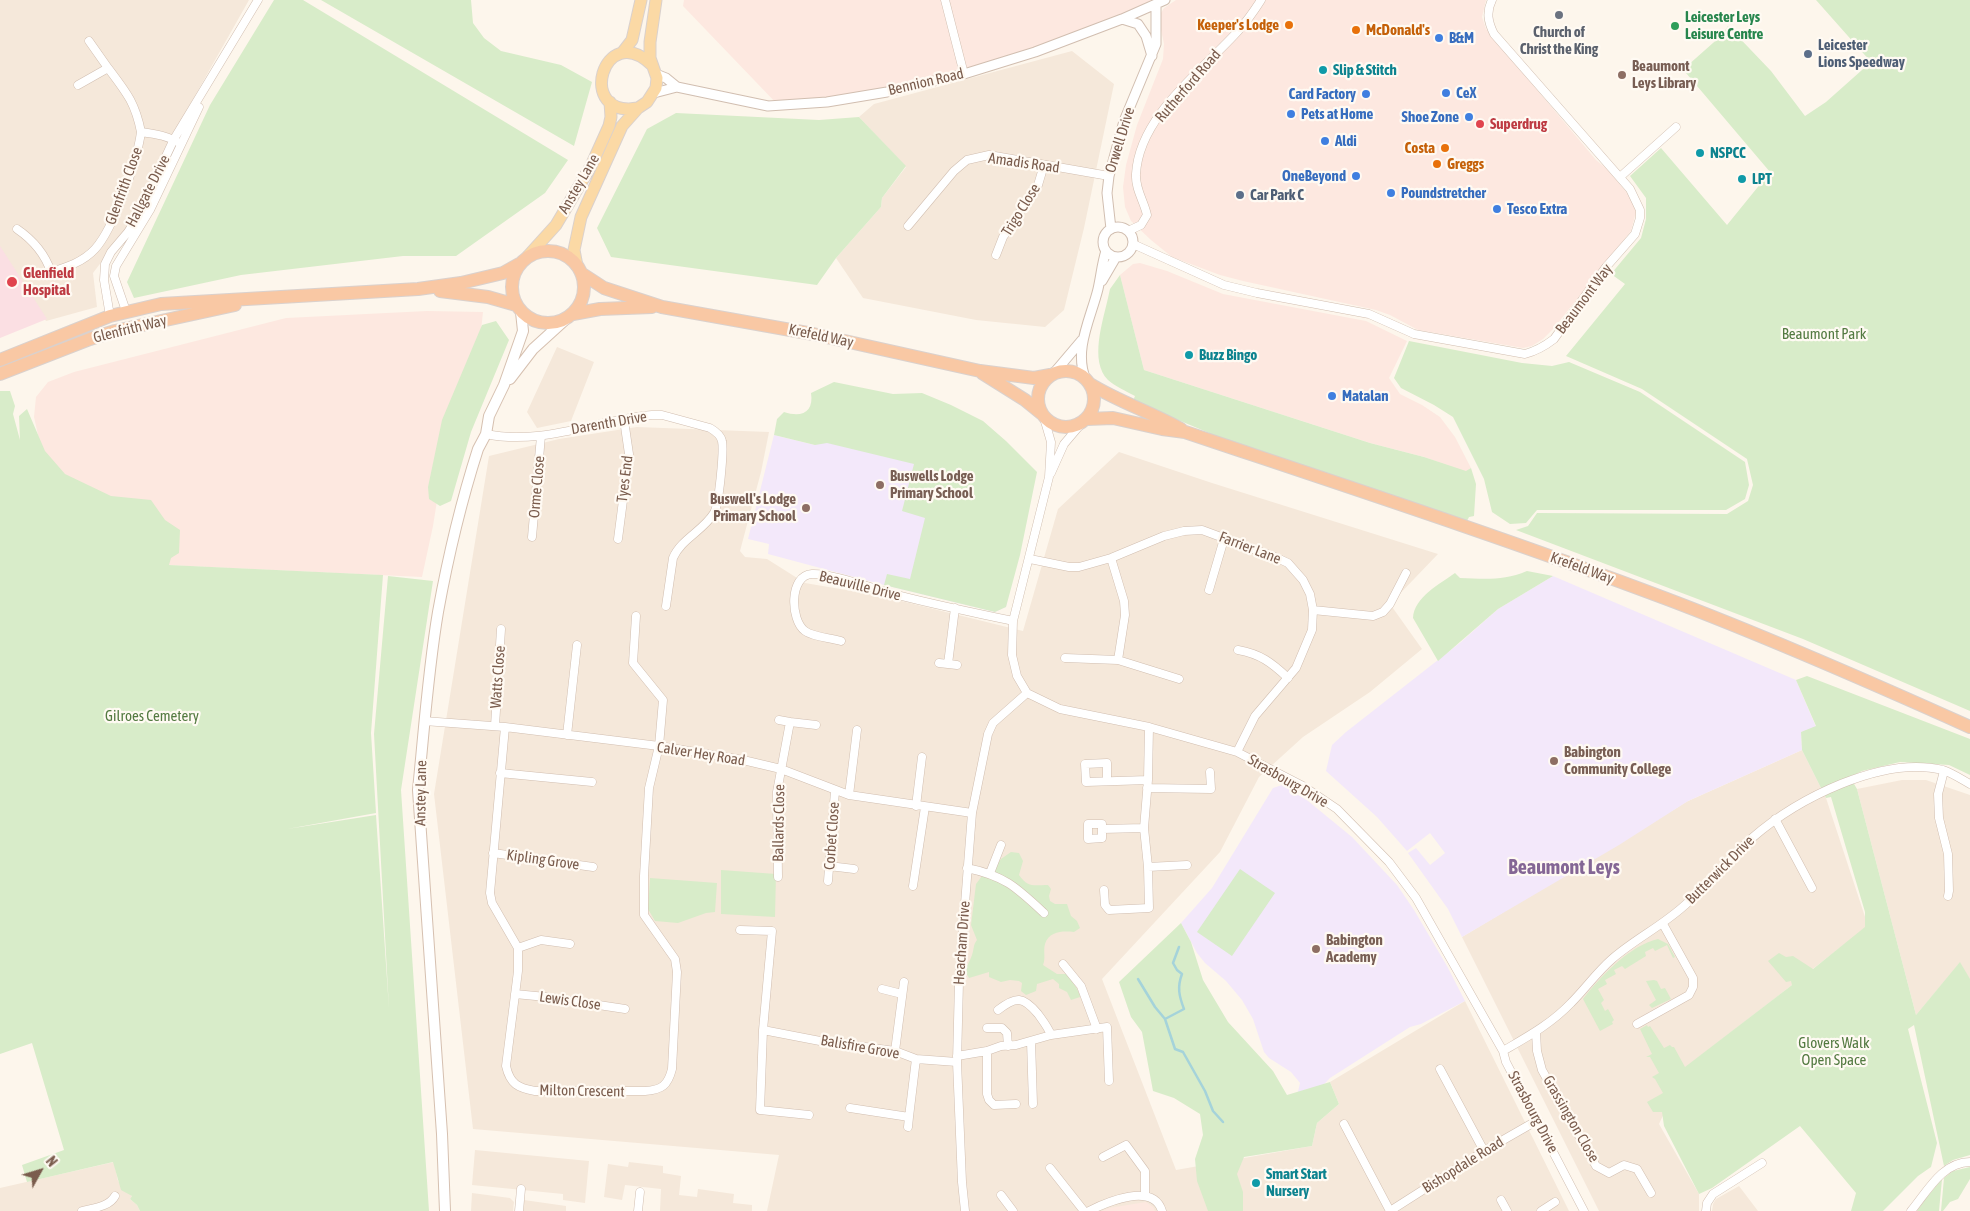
<!DOCTYPE html>
<style>
body{margin:0}
#map{position:relative;width:1970px;height:1211px;overflow:hidden;background:#fdf6ec;font-family:"Asap Condensed",sans-serif}
canvas{display:block}
.north{position:absolute;left:15px;top:1146px;width:50px;height:50px;-webkit-text-stroke:4px #fffaf3;paint-order:stroke;rotate:51deg;font-size:14px;font-weight:700;line-height:20px;text-align:center;color:#7a5c4d}
.north::after{content:'';display:block;margin:auto;width:18px;height:22px;background:#7a5c4d;clip-path:polygon(50% 0,100% 100%,50% 72%,0 100%)}
</style>
<div id="map">
<canvas width="1970" height="1211"></canvas>
<div class="north">N</div>
</div>
<script>
const ctx = document.querySelector('canvas').getContext('2d');
ctx.lineJoin = 'round';
function fill(path, color) { ctx.fillStyle = color; ctx.fill(path, 'evenodd'); }
function trace(path, color, width, dash) { ctx.strokeStyle = color; ctx.lineWidth = width; ctx.lineCap = dash ? 'butt' : 'round'; ctx.setLineDash(dash || []); ctx.stroke(path); }
function write(font, color, halo, rows, align = 'center') {
  ctx.font = font + ' "Asap Condensed",sans-serif'; ctx.lineWidth = 4.5; ctx.setLineDash([]); ctx.textBaseline = 'middle'; ctx.strokeStyle = halo; ctx.fillStyle = color; for (const [text, x, y, turn = 0] of rows) {
    ctx.save(); ctx.translate(x, y); ctx.rotate((+turn || 0) * Math.PI / 180); ctx.textAlign = isNaN(turn) ? turn : align; if (halo) ctx.strokeText(text, 0, 0); ctx.fillText(text, 0, 0); ctx.restore();
  }
}
const residential = new Path2D(`
 M0 0H249L175 131 131 223 93 273 97 307 46 321 0 249Z
 M1072 51 1114 84 1084 228 1064 310 1045 327 976 320 863 298 836 258 881 207 882 198 906 167 859 117 874 104Z
 M557 347 594 362 571 421 537 428 527 412Z
 M637 427 769 432 761 472 740 551 745 557 767 559 805 583 881 596 1023 631 1058 509 1119 452 1212 483 1438 554 1390 604 1422 649 1370 692 1303 737 1259 777 1220 852 1102 979 1176 1170 1312 1146 1317 1123 1339 1104 1330 1082 1465 1001 1569 1211H767L779 1155 473 1129 434 794 489 456 559 439Z
 M1802 750 1826 798 1868 926 1685 1068 1659 1124 1699 1194V1211H1599L1462 937 1688 801Z
 M1902 780H1926L1970 795V980L1960 963 1916 1015 1857 789Z
 M475 1150 589 1161 585 1203 563 1200V1194L472 1185Z
 M114 1162 118 1181 132 1196 130 1199 137 1205 140 1211H0V1188Z
 M629 1162 663 1166V1173L681 1176 679 1195 697 1197 698 1189 734 1194 733 1203 752 1205V1211H660L661 1189 625 1185 622 1200 604 1197 608 1164 628 1167Z
 M1739 1186 1758 1211H1712L1713 1204 1716 1199Z
 M472 1193 510 1198 514 1202 513 1211H471Z
 M524 1200 566 1206V1211H523Z`);
const commercial = new Path2D(`
 M684 0H1165L1122 19 926 83 778 105 683 6Z
 M1176 0H1486L1482 17 1486 29 1596 160 1608 170 1632 199 1636 212 1631 231 1554 328 1543 339 1532 346 1523 348 1418 330 1390 315 1376 310 1243 281 1220 275 1172 257 1151 240 1131 221 1125 207 1123 187 1126 165 1137 125 1163 59 1164 44 1160 25 1161 13 1164 8Z
 M1140 263 1167 271 1223 294 1366 321 1407 341 1389 378 1400 394 1422 405 1440 417 1455 437 1471 468 1466 472 1424 457 1370 443 1144 370 1120 275 1133 264Z
 M427 311 483 312 480 340 446 444 433 526 422 577 166 565 50 488 34 417 36 397 48 382 74 372 286 318Z
 M1146 1202 1153 1207 1155 1211H1102L1109 1208Z`);
const education = new Path2D(`
 M833 383 1018 547 1006 607 995 612 884 585 768 554 769 544 748 539 774 435 815 445Z
 M1553 576 1796 680 1816 727 1801 732 1802 750 1688 801 1619 845 1462 937 1448 909 1408 853 1416 848 1430 865 1445 853 1430 833 1407 851 1377 817 1326 771 1332 745 1346 732 1461 642 1498 609Z
 M1282 785 1308 801 1352 837 1397 885 1414 910 1447 966 1465 1001 1421 1024 1410 1027 1330 1078 1303 1106 1297 1096 1300 1083 1291 1072 1269 1058 1264 1052 1253 1019 1242 1000 1226 981 1205 963 1197 953 1181 923 1212 888 1273 788Z`);
const medical = new Path2D(`
 M0 246 47 319 0 338Z`);
const green = new Path2D(`
 M274 0H303L568 160 545 193 456 256H403L241 275 134 298 127 282 210 105Z
 M321 0H471L473 23 484 38 501 51 561 65 592 82 574 146Z
 M1816 0H1970V711L1803 639 1516 530 1528 526 1537 513 1727 514 1748 501 1753 485 1747 459 1642 389 1566 356 1625 284 1611 274 1641 238 1646 219V198L1630 176 1661 148 1727 225 1770 172 1686 73 1687 66 1722 35 1728 26 1771 71 1805 116 1826 102 1871 62Z
 M676 113 819 120 859 117 906 166 882 198 881 207 836 258 817 285 611 257 597 228 647 129Z
 M1120 275 1144 370 1370 443 1424 457 1466 471 1471 468 1476 484 1474 516 1469 517 1467 521 1221 438 1133 401 1135 396C1126 391 1116 387 1108 380 1089 361 1103 321 1108 298L1110 289Z
 M496 321 509 340 471 432 451 501 440 506 429 499 428 487 442 420 482 325Z
 M1409 341 1522 363 1552 366 1569 362 1640 392 1745 462 1749 485 1745 499 1726 510H1537L1526 523 1510 524 1492 512 1484 479 1453 417 1434 405 1401 388 1394 378Z
 M834 382 893 394 922 393 951 405 983 421 1006 441 1037 472 1020 555 1006 607 995 612 884 585 887 574 910 579 925 518 902 511 914 464 827 443 815 445 774 435 777 419 784 412C802 418 814 412 811 393Z
 M0 391H10L15 406 13 414 20 440 19 416 27 409 45 451 65 474 111 496 151 500 165 520 180 530 179 553 171 558 169 565 383 575 371 733 376 813 287 829 376 815 389 1009 374 734 388 576 433 581 401 790 429 1211H140L137 1205 130 1199 132 1196 121 1190 113 1162 27 1182 22 1165 64 1150 32 1043 0 1054Z
 M1527 571 1553 576 1498 609 1438 661 1413 618C1414 597 1440 584 1455 573L1460 578C1485 579 1503 581 1527 571Z
 M1807 676 1970 739V775L1949 765 1900 762 1862 771 1850 777 1857 789 1916 1015 1960 962 1970 979V1155L1953 1160 1944 1166 1914 1025 1908 1029 1937 1143 1931 1167 1918 1176 1883 1211H1851L1856 1193 1800 1126 1712 1188 1699 1194 1664 1126 1662 1112H1653L1647 1102 1663 1093 1655 1079 1652 1077 1659 1073 1650 1057H1646L1652 1054 1640 1029 1647 1025 1648 1027 1650 1026 1664 1048 1670 1045 1672 1047H1674L1685 1067 1792 985 1791 981 1786 982 1768 961 1779 953 1786 957 1793 956 1813 969 1865 927V912L1831 797 1826 798 1802 750 1801 732 1816 726 1796 680Z
 M1011 852 1019 853 1023 861 1019 875C1028 888 1034 885 1048 885L1051 889 1049 896 1050 901 1055 904H1067L1071 916 1077 921 1080 928 1074 932C1063 931 1049 931 1045 944 1043 951 1046 958 1043 965L1057 974H1067C1071 979 1080 992 1080 997L1071 1000 1067 992 1059 988V984L1053 979 1037 984 1036 991 1026 995 1021 991 1022 983 1019 981 1010 980 1001 982 989 977V972L969 978 965 971C967 965 970 961 972 955 974 949 973 945 977 940L971 925 976 884 982 876 995 867 1001 859Z
 M1240 869 1275 893 1232 956 1197 932Z
 M721 870 776 874 775 917 721 914Z
 M650 878 717 883 715 912 706 913 678 923 655 921 648 909Z
 M1181 923 1191 942 1203 980 1228 1022 1273 1071 1287 1095 1330 1082 1339 1104 1317 1123 1312 1146 1244 1157 1237 1174 1243 1192V1211H1208L1197 1181 1195 1159 1203 1135 1200 1114 1174 1098 1153 1091 1142 1032 1131 1017 1119 982Z
 M1658 939 1668 944 1675 957 1673 958 1667 945 1655 951 1653 948 1645 952 1646 956 1625 969 1622 966 1614 970 1616 974 1605 980 1607 984 1598 989 1604 1000 1601 1003 1605 1011 1608 1009 1614 1020 1612 1022 1613 1024 1600 1031 1583 999C1600 977 1630 945 1658 939Z
 M1654 980 1657 981 1661 989 1665 988 1671 999 1652 1008 1649 1005 1656 1000 1646 981Z
 M1970 1167V1179L1958 1199 1950 1202 1943 1211H1941L1944 1178 1953 1171Z
 M1942 1179 1939 1211H1917L1927 1197Z`);
const stream = new Path2D(`
 M1138 979 1155 1007 1165 1019 1175 1049 1183 1052 1205 1091 1213 1111 1223 1122
 M1165 1019 1184 1009C1179 996 1177 987 1182 974L1177 970 1173 963 1179 947`);
const minor = new Path2D(`
 M945 0 964 74
 M89 41 108 68
 M78 85 108 68C126 92 135 102 141 132
 M1620 177 1676 127
 M908 226 954 171 967 160 989 155 1109 176
 M17 229C33 240 45 254 51 272 67 267 83 262 95 249 114 228 137 161 141 132 156 134 169 136 181 144
 M1128 231 1141 225 1147 215C1144 201 1135 189 1136 174 1139 116 1202 71 1238 31 1247 21 1254 11 1261 0
 M1133 244 1224 285 1257 293 1369 314 1414 334 1525 354C1536 351 1545 346 1554 339L1606 267 1635 234 1640 218V210L1630 189 1494 34C1488 22 1486 12 1492 0
 M996 255 1003 237 1038 185 1044 165
 M126 311 114 276 116 266 150 210 199 107
 M110 316 104 280 105 264 111 252 128 232 138 216 174 139 258 0
 M1044 418 1051 442 1049 477 1013 621 1012 655 1017 676 1027 693 1060 709 1149 727 1237 752 1303 786 1337 809 1389 862 1416 898 1503 1051 1506 1062 1584 1211
 M486 434C541 446 597 420 652 415H662L710 428C715 431 721 435 722 441 724 451 719 505 714 513 703 531 681 539 673 558L666 606
 M1051 473 1064 444 1081 424
 M532 537 541 436
 M618 539 629 454 624 420
 M1111 558 1124 601 1125 615 1118 660 1179 679
 M1030 559 1069 567H1079L1111 558 1164 536 1184 531 1202 530 1275 557 1288 563 1303 580 1310 594 1313 610 1312 630 1296 668 1255 716 1237 752
 M1209 590 1224 539
 M1313 610 1373 616 1383 612 1390 604 1406 573
 M841 641C831 638 813 637 805 631 790 620 789 575 812 574 830 573 871 588 890 593 930 604 972 612 1013 621
 M1238 650C1260 654 1271 662 1288 678
 M1065 658 1118 660
 M939 663 957 665
 M948 664 955 608
 M424 721 505 727 659 746 743 760 781 769 849 795 972 813
 M790 722 816 725
 M495 726 501 629
 M505 727 490 893 492 903 518 948V971L506 1066C510 1084 518 1088 535 1091H645C662 1090 668 1085 672 1069L677 972 675 959 644 915V876L649 788 659 746 663 700 633 663 636 616
 M567 735 577 645
 M1944 771 1938 794 1939 818 1948 854 1949 891 1948 896
 M500 773 592 782
 M1107 781V763L1085 764 1086 782 1148 780
 M1147 788 1211 789 1210 772
 M849 795 857 730
 M916 806 922 757
 M1775 819 1812 888
 M1102 829V824H1088V839L1102 838V829L1144 828
 M493 853 593 867
 M829 866 854 869
 M1148 867 1187 865
 M967 868C1005 876 1016 887 1044 913
 M990 873 1001 845
 M778 877 777 792 790 722 779 720
 M828 881 835 791
 M913 886 925 807
 M1104 890 1105 905 1109 910 1149 908 1148 867 1144 828 1148 780 1149 727
 M740 930 772 931 763 1030 760 1110 809 1115
 M518 948 541 940 570 944
 M1063 964 1081 986 1097 1029
 M882 989 902 994
 M515 994 546 997 625 1009
 M998 1010C1016 996 1023 996 1038 1014 1043 1021 1048 1027 1051 1035
 M1637 1024 1689 995 1693 987V978L1663 924
 M987 1028H1002L1007 1033 1008 1046
 M763 1030 820 1041 895 1051 916 1059 957 1062
 M1536 1032 1537 1051 1542 1070 1596 1166 1609 1173 1624 1165 1637 1169 1651 1193
 M1031 1041 1033 1104
 M895 1051 904 982
 M987 1051V1094L989 1100 994 1105 1016 1104
 M1503 1051C1527 1037 1551 1024 1571 1003 1585 989 1597 972 1612 959 1635 939 1662 926 1685 905 1709 884 1728 859 1752 838 1797 799 1882 755 1943 770 1952 773 1961 779 1970 784
 M957 1056 987 1051 1001 1046 1016 1045 1051 1035 1107 1027 1109 1081
 M1440 1069 1484 1151
 M850 1108 909 1117 916 1059
 M1344 1124 1390 1211
 M908 1127 909 1117
 M1103 1157 1126 1145 1145 1171V1195
 M1050 1168 1084 1211
 M1001 1195 1013 1211
 M1501 1200 1507 1211
 M82 1211C93 1208 109 1207 115 1196
 M519 1211 521 1189
 M638 1211 640 1192
 M965 1211 962 1182 957 1062 959 982 972 813 988 734 993 723 1027 693
 M1089 1211C1107 1202 1153 1182 1162 1211
 M1390 1211 1484 1151 1538 1120
 M1541 1211 1555 1202
 M1706 1211 1707 1203 1713 1194 1762 1163
 M1911 1211C1927 1192 1942 1162 1970 1162`);
const tertiary = new Path2D(`
 M1122 19 1138 24 1146 36 1152 56
 M656 74 666 78 677 87 768 106 827 102 887 92 964 74 1035 52 1122 19 1165 0
 M654 93 677 87
 M1103 242a15 15 0 1 1 30 0a15 15 0 1 1-30 0Z
 M1111 229 1107 193 1109 176 1124 121 1156 44V5
 M1102 281 1116 257
 M1054 373 1082 340
 M1086 380C1073 350 1091 318 1098 289 1101 276 1102 263 1106 251`);
const secondary = new Path2D(`
 M510 379 533 349 566 319
 M445 1211 442 1134 418 790C424 731 428 671 438 612 448 557 461 502 478 449L486 434 489 416 504 385 523 331 521 312`);
const primary = new Path2D(`
 M622 53 632 40 641 0
 M638 108C575 119 603 18 652 65
 M528 256 556 225 591 166 609 126 611 117 610 102
 M577 266 574 250 581 217 622 126 638 108 647 102 656 88 657 78 650 58V42L656 0`);
const trunk = new Path2D(`
 M512 287a36 36 0 1 1 72 0a36 36 0 1 1-72 0Z
 M581 273 604 288 662 307 813 334 980 371 1034 378 1050 375
 M440 291 488 297 516 305
 M573 314 600 309 652 307
 M0 360 110 316 161 304 418 289 461 283 503 273 519 264
 M1038 399a28 28 0 1 1 56 0a28 28 0 1 1-56 0Z
 M982 373 1025 400 1041 413
 M0 374 90 339 115 331 235 305
 M1090 384C1119 402 1151 412 1181 429
 M1087 419 1113 418 1162 429 1185 432C1346 486 1508 539 1667 599 1770 638 1870 682 1970 727`);
const markers = [
 [1559,15,5,"#6b7280"],
 [1289,25,5,"#e8710a"],
 [1675,26,5,"#2e9e5b"],
 [1356,30,5,"#e8710a"],
 [1439,38,5,"#3f7fe0"],
 [1808,54,5,"#5c6f8a"],
 [1323,70,5,"#0f9aa8"],
 [1622,75,5,"#8d6e63"],
 [1446,93,5,"#3f7fe0"],
 [1366,94,5,"#3f7fe0"],
 [1291,114,5,"#3f7fe0"],
 [1469,117,5,"#3f7fe0"],
 [1480,124,5,"#e0444e"],
 [1325,141,5,"#3f7fe0"],
 [1445,148,5,"#e8710a"],
 [1700,153,5,"#0f9aa8"],
 [1437,164,5,"#e8710a"],
 [1356,176,5,"#3f7fe0"],
 [1742,179,5,"#0f9aa8"],
 [1391,193,5,"#3f7fe0"],
 [1240,195,5,"#5c6f8a"],
 [1497,209,5,"#3f7fe0"],
 [12,282,6,"#e0444e"],
 [1189,355,5,"#0f9aa8"],
 [1332,396,5,"#3f7fe0"],
 [880,485,5,"#8d6e63"],
 [806,508,5,"#8d6e63"],
 [1554,761,5,"#8d6e63"],
 [1316,949,5,"#8d6e63"],
 [1256,1183,5,"#0f9aa8"]
];
const leisureNames = [
 ["Leicester Leys",1685,17],
 ["Leisure Centre",1685,34]
];
const foodNames = [
 ["Keeper's Lodge",1279,25],
 ["McDonald's",1366,30,"left"],
 ["Costa",1435,148],
 ["Greggs",1447,164,"left"]
];
const worshipNames = [
 ["Church of",1559,32],
 ["Christ the King",1559,49]
];
const shopNames = [
 ["B&M",1449,38],
 ["CeX",1456,93],
 ["Card Factory",1356,94,"right"],
 ["Pets at Home",1301,114],
 ["Shoe Zone",1459,117,"right"],
 ["Aldi",1335,141],
 ["OneBeyond",1346,176,"right"],
 ["Poundstretcher",1401,193],
 ["Tesco Extra",1507,209],
 ["Matalan",1342,396]
];
const serviceNames = [
 ["Leicester",1818,45],
 ["Lions Speedway",1818,62],
 ["Car Park C",1250,195]
];
const educationNames = [
 ["Beaumont",1632,66],
 ["Leys Library",1632,83],
 ["Buswells Lodge",890,476],
 ["Primary School",890,493],
 ["Buswell's Lodge",796,499,"right"],
 ["Primary School",796,516,"right"],
 ["Babington",1564,752],
 ["Community College",1564,769],
 ["Babington",1326,940],
 ["Academy",1326,957]
];
const cultureNames = [
 ["Slip & Stitch",1333,70],
 ["NSPCC",1710,153],
 ["LPT",1752,179],
 ["Buzz Bingo",1199,355],
 ["Smart Start",1266,1174],
 ["Nursery",1266,1191]
];
const streetNames = [
 ["Bennion Road",926,82,-13],
 ["Rutherford Road",1188,86,-49],
 ["Orwell Drive",1120,140,-73],
 ["Amadis Road",1024,163,8],
 ["Anstey Lane",579,184,-60],
 ["Glenfrith Close",124,186,-70],
 ["Hallgate Drive",148,191,-63],
 ["Trigo Close",1021,210,-58],
 ["Beaumont Way",1584,299,-53],
 ["Glenfrith Way",130,329,-14],
 ["Krefeld Way",821,336,12],
 ["Darenth Drive",609,423,-10],
 ["Tyes End",625,479,-83],
 ["Orme Close",537,487,-85],
 ["Farrier Lane",1250,548,21],
 ["Krefeld Way",1582,568,20],
 ["Beauville Drive",860,586,14],
 ["Watts Close",498,677,-86],
 ["Calver Hey Road",701,754,9],
 ["Strasbourg Drive",1288,781,30],
 ["Anstey Lane",421,793,-89],
 ["Ballards Close",779,823,-89],
 ["Corbet Close",832,836,-86],
 ["Kipling Grove",543,860,8],
 ["Butterwick Drive",1720,870,-45],
 ["Heacham Drive",962,943,-86],
 ["Lewis Close",570,1001,8],
 ["Balisfire Grove",860,1047,10],
 ["Milton Crescent",582,1091,1],
 ["Strasbourg Drive",1533,1112,62],
 ["Grassington Close",1571,1119,60],
 ["Bishopdale Road",1463,1165,-32]
];
const healthNames = [
 ["Superdrug",1490,124],
 ["Glenfield",23,273],
 ["Hospital",23,290]
];
const parkNames = [
 ["Beaumont Park",1824,334],
 ["Gilroes Cemetery",152,716],
 ["Glovers Walk",1834,1043],
 ["Open Space",1834,1060]
];
const districtNames = [
 ["Beaumont Leys",1564,868]
];
fill(residential, '#f5e8da');
fill(commercial, '#fde8e0');
fill(education, '#f3e8fa');
fill(medical, '#fbdfe3');
fill(green, '#d8ecc9');
trace(stream, '#a5d3da', 2.5);
trace(minor, '#d1beb0', 9);
trace(tertiary, '#d1beb0', 11);
trace(secondary, '#d6c0b0', 12);
trace(primary, '#dad1cd', 13);
trace(trunk, '#dad1cd', 14);
trace(minor, '#fff', 8);
trace(tertiary, '#fff', 9);
trace(secondary, '#fff', 10);
trace(primary, '#fbd9a5', 11);
trace(trunk, '#f9c8a4', 12);
for (const [x, y, r, color] of markers) { const dot = new Path2D(); dot.arc(x, y, r, 0, 2 * Math.PI); ctx.fillStyle = color; ctx.fill(dot); trace(dot, '#fffaf3', 2); }
write('bold 15px', '#27864d', '#fffaf3', leisureNames, 'left');
write('bold 15px', '#c56008', '#fffaf3', foodNames, 'right');
write('bold 15px', '#5b616d', '#fffaf3', worshipNames);
write('bold 15px', '#366cbe', '#fffaf3', shopNames, 'left');
write('bold 15px', '#4e5e75', '#fffaf3', serviceNames, 'left');
write('bold 15px', '#785e54', '#fffaf3', educationNames, 'left');
write('bold 15px', '#0d838f', '#fffaf3', cultureNames, 'left');
write('15px', '#7a5c4d', '#fffaf3', streetNames);
write('bold 15px', '#be3a42', '#fffaf3', healthNames, 'left');
write('15px', '#537a41', '#fffaf3', parkNames);
write('bold 20px', '#846695', '#fffaf3', districtNames);
</script>
